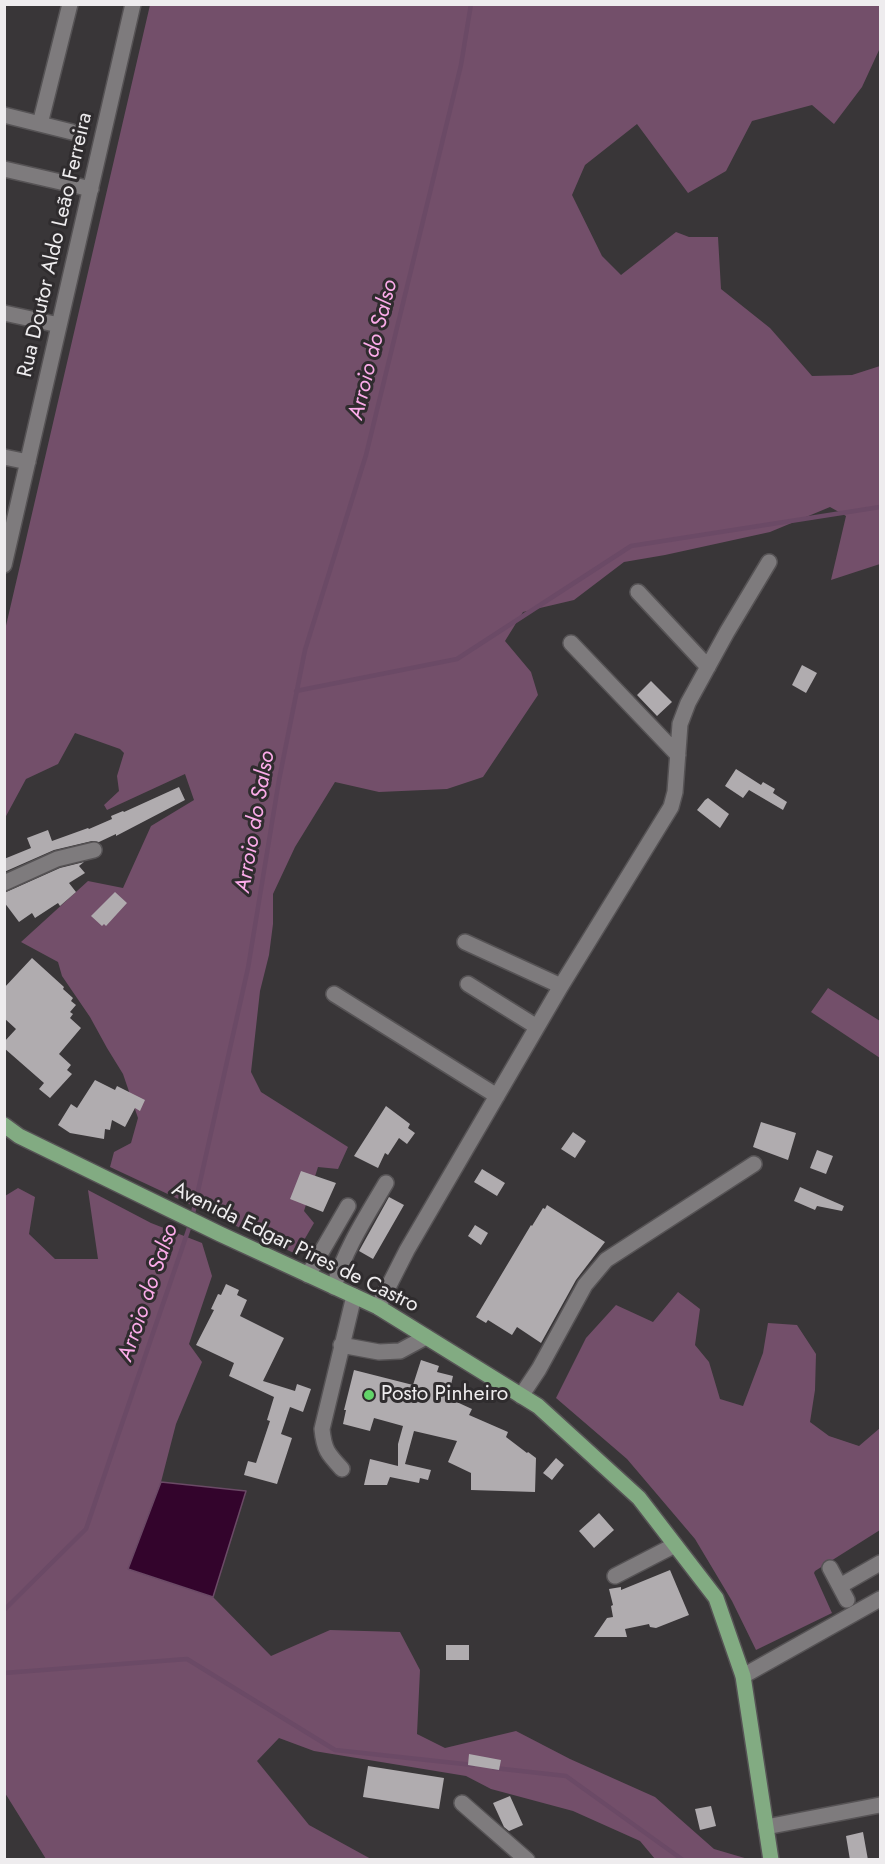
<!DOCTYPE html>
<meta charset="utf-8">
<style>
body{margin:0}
#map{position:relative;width:885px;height:1864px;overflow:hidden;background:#393638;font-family:Jost,sans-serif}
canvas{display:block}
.frame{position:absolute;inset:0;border:6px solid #eeecee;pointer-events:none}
</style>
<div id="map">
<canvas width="885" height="1864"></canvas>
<div class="frame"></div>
</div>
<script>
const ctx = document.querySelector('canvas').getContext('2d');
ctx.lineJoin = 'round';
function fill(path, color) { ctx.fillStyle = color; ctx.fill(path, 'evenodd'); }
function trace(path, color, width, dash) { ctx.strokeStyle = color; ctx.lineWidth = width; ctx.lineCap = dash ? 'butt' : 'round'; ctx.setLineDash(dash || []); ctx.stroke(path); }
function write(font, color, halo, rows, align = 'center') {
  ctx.font = font + ' Jost,sans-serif'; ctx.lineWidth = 6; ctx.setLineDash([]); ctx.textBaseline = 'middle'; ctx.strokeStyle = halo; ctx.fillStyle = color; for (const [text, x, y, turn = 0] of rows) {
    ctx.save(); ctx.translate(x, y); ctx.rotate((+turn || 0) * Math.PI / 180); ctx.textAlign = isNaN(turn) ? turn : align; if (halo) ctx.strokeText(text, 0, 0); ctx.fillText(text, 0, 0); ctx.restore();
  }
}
const green = new Path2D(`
 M150 5H880V48L862 87 834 124 812 105 752 121 726 171 688 193 637 124 585 165 572 195 602 256 621 275 676 232 689 237H718L721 289 770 328 812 376 852 375 880 366V564L831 580 846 516 830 507 770 532 665 555 624 562 574 600 523 612 505 641 531 672 538 695 483 777 447 789 379 792 335 782 295 847 273 894V924L269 955 260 991 251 1072 261 1092 348 1147 338 1169 318 1167 304 1211 314 1223 296 1254 110 1167 114 1152 131 1143 138 1118 123 1074 107 1048 90 1017 62 976 58 962 21 942 88 881 123 888 151 826 194 800 185 774 107 810 104 805 119 791 117 776 124 753 120 749 75 733 58 764 26 779 5 818V630Z
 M828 988 880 1021V1058L811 1012Z
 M18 1188 35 1197 29 1234 55 1259H98L88 1190 151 1223 202 1243 212 1276 189 1344 202 1362 176 1424 161 1482 128 1569 213 1597 271 1656 330 1630 400 1632 420 1670 417 1734 445 1748 516 1731 570 1759 655 1797 714 1849 748 1859H655L640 1841 573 1811 491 1789 466 1776 314 1751 279 1738 257 1761 309 1825 371 1859H46L5 1793V1196Z
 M678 1292 700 1309 695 1345 709 1362 720 1399 743 1406 763 1353 768 1323 797 1325 816 1354 815 1390 810 1422 829 1436 859 1446 880 1428V1530L815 1571 814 1573 832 1613 756 1650 732 1601 695 1539 627 1459 556 1398 586 1338 616 1305 653 1322Z`);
const water = new Path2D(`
 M161 1482 246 1491 213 1597 128 1569Z`);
const stream = new Path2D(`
 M296 691 457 659 631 546 880 507
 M4 1610 86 1529 191 1222 248 968 279 780 305 650 366 455 461 65 471 4
 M4 1673 187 1659 335 1750 473 1765
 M494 1768 566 1776 683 1860`);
const building = new Path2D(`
 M802 665 817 673 806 693 792 685Z
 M651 681 672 702 657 716 637 695Z
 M736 769 761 785 763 782 775 789 773 793 787 802 783 810 749 790 743 798 725 786Z
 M179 787 185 800 116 836V834L99 842 92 841 54 850 4 872V859L31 848 27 838 48 830 52 841 88 828 89 829 112 819 111 816 123 811 124 812Z
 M708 798 729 814 720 828 697 810 705 800Z
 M84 862 79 866 85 873 69 883 76 892 60 906 58 903 35 918 32 913 19 922 4 902V893L60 868Z
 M115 892 127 903 106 926 104 924 102 926 91 916Z
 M32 958 64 987 63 989 73 998 71 1001 76 1005 70 1012 73 1014 70 1018 81 1028 59 1054 71 1065 67 1070 72 1074 50 1098 39 1089 44 1083 4 1048V1042L16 1029 4 1018V988Z
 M95 1080 115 1090 117 1086 145 1100 140 1111 135 1108 125 1127 112 1120 110 1130 105 1129 104 1139 70 1133 58 1125 71 1104 77 1108Z
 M386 1106 410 1124 408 1128 415 1133 407 1144 399 1138 388 1155 385 1153 378 1168 354 1156Z
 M761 1122 796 1133 788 1160 753 1147Z
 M573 1132 586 1141 575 1158 561 1149Z
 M817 1150 833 1156 826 1174 810 1168Z
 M482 1169 505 1183 497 1196 474 1182Z
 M301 1171 336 1183 323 1212 290 1199Z
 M800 1187 844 1206 842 1211 817 1206 815 1210 794 1201Z
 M389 1197 404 1205 373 1259 359 1251Z
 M547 1205 605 1242 576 1280 541 1343 517 1327 512 1335 488 1320 486 1323 476 1317 531 1225 532 1226 543 1208 545 1209Z
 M475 1225 488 1233 481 1245 468 1236Z
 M226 1284 239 1290 237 1295 247 1300 240 1316 284 1338 263 1381 295 1391 297 1384 311 1389 303 1412 290 1407 281 1434 292 1438 277 1484 244 1475 248 1461 256 1463 270 1421 267 1420 274 1397 229 1376 234 1363 196 1345 214 1310 211 1309 218 1294 221 1295Z
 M421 1360 439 1366 437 1372 453 1376 448 1398 472 1409 469 1415 508 1432 506 1437 527 1453 528 1452 536 1458 535 1492 471 1490V1473L448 1462 457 1441 414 1431 405 1464 431 1470 428 1480 420 1478 419 1483 390 1477 387 1485H364L370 1459 398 1466V1444L403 1426 374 1418 370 1431 343 1424 346 1410H344L354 1370 413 1385Z
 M556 1458 564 1465 552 1480 543 1473Z
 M599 1513 614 1530 594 1548 579 1531Z
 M670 1570 689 1615 656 1628 650 1627 649 1624 625 1629 627 1637H594L607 1618 613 1617 611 1606 613 1605 609 1589 621 1587V1590Z
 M446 1645H469V1660H446Z
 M469 1754 501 1760 499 1770 468 1765Z
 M368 1766 444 1778 439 1809 363 1797Z
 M510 1796 523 1825 509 1831 504 1827 493 1803Z
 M711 1806 716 1826 700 1830 695 1809Z
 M863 1832 868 1860H850L846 1836Z`);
const minor = new Path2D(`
 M4 115 72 132
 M40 124 70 4
 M4 169 91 189
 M4 313 59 325
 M4 457 28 462
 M4 565 133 4
 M638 592 708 667
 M571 643 678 755
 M4 883 57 859 94 850
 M465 942 561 986
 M468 984 537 1027
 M334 994 497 1096
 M308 1275 348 1206
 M334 1287C345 1249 366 1217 386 1183
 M378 1307 407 1250 561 986 671 807 675 792 680 724 688 703 727 632 769 562
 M341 1345 379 1352 400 1351 426 1337
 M521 1396 539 1369 585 1285 606 1260 754 1164
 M342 1469C328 1454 324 1450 322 1429L354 1296
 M830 1568 847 1600
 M615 1576 675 1545
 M840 1586 880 1563
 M743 1676 880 1599
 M462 1803 527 1860
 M766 1827 880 1805`);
const major = new Path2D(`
 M4 1125 19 1136 220 1234 378 1307 538 1406 639 1498 716 1598 743 1676 771 1860`);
const markers = [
 [369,1395,6,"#62d469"]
];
const streetNames = [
 ["Rua Doutor Aldo Leão Ferreira",56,245,-77],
 ["Avenida Edgar Pires de Castro",295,1248,26]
];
const poiNames = [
 ["Posto Pinheiro",381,1395]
];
const waterNames = [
 ["Arroio do Salso",374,350,-76],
 ["Arroio do Salso",256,822,-80],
 ["Arroio do Salso",149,1293,-71]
];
fill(green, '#734f6a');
fill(water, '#33042c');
trace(water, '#6b4a66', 1.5);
trace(stream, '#6b4a66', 4.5);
fill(building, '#b0acaf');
trace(minor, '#565355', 18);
trace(major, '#565355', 18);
trace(minor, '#7e7b7d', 15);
trace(major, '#82ab82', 15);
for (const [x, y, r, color] of markers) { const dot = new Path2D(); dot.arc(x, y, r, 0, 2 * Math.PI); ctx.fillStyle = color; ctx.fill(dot); trace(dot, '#2f2c2e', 2); }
write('21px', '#eeecee', '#2f2c2e', streetNames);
write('21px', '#eeecee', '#2f2c2e', poiNames, 'left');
write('italic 22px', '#fbabe9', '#2f2c2e', waterNames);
</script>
